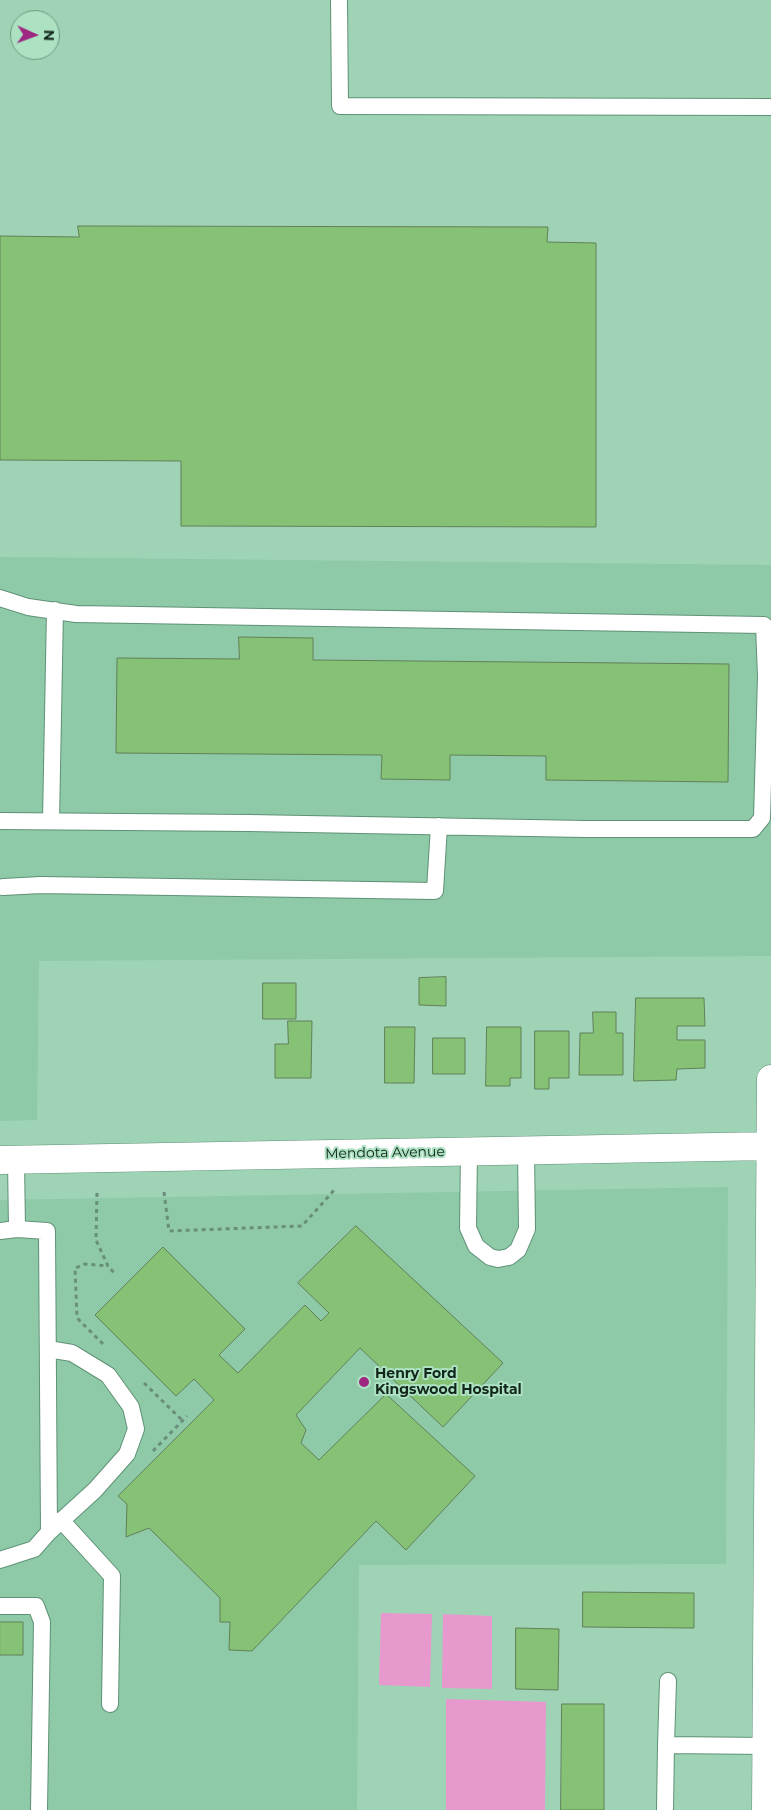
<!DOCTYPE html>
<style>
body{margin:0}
#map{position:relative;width:771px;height:1810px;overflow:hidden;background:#9fd3b6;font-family:Montserrat,sans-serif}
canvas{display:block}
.north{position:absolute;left:10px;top:10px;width:50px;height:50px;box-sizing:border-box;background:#ace1c2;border:1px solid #6e967f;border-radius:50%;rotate:92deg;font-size:14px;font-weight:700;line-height:20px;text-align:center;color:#12261b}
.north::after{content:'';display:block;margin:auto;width:18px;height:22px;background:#9d2781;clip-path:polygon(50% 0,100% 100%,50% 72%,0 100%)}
</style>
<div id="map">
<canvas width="771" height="1810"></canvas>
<div class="north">N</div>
</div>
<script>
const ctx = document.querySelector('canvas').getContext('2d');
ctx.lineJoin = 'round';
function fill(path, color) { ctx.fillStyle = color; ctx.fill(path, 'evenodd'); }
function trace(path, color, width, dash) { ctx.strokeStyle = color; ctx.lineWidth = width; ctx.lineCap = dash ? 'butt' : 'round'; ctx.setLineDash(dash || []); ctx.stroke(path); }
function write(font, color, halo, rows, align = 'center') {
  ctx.font = font + ' Montserrat,sans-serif'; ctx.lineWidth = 4; ctx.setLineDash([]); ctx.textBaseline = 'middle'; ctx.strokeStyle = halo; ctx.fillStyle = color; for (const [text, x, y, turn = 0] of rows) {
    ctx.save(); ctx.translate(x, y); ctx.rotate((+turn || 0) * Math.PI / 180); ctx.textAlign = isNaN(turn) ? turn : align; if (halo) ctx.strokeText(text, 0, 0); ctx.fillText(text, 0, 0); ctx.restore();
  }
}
const built = new Path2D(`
 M0 557 771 565V956L39 961 37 1120 0 1121Z
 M728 1187 726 1564 359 1565 357 1810H0V1200Z`);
const green = new Path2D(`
 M381 1613 432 1614 430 1687 379 1685Z
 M443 1614 492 1616V1689L442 1688Z
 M446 1699 546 1702 545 1810H446Z`);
const building = new Path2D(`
 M78 226 548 227 547 242 596 243V527L181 526V461L0 460V236L79 237Z
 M239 637 313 638V660L729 664 728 782 546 780V756L450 755V780L381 779 382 755 116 753 117 658 239 659Z
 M446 977V1006L419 1005V978Z
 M263 983H296V1019H263Z
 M636 998H704L705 1026H677V1040H705V1068L677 1069 676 1080 634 1081Z
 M593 1012H616V1033H623V1075H579L580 1033H593Z
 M288 1021H312L311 1078H275V1044H288Z
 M385 1027H415L414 1083H385Z
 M487 1027H521V1078H510V1086H486Z
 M535 1031H569V1078H549V1089H535Z
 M433 1038H465V1074H433Z
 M356 1226 503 1363 443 1427 360 1348 296 1415 306 1430 301 1443 319 1460 386 1394 475 1476 406 1550 376 1521 252 1651 229 1650 230 1622H220V1598L149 1528 126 1537 127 1504 118 1496 214 1400 194 1379 176 1396 95 1315 163 1247 245 1329 219 1355 238 1373 305 1305 321 1321 329 1313 298 1283Z
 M583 1592 694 1593V1628L583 1627Z
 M0 1622H23V1655H0Z
 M516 1628 559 1629 558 1690 516 1689Z
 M562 1704H604V1810H561Z`);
const path = new Path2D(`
 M164 1192 169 1231 302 1226 336 1188
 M97 1193 96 1240 108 1266 115 1274
 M103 1344 77 1318 75 1268 85 1264 108 1266
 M144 1383 183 1421
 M153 1451 187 1416`);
const lane = new Path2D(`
 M339 0 340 106 771 107
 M0 598 28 607 76 614 764 625 766 677 762 818 753 829H585L249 823 0 821
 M51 821 55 610
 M3 887 41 885 435 891 439 826
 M469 1151 468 1228 476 1246 490 1257 498 1259 509 1257 518 1250 527 1229 526 1151
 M16 1160 17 1229
 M0 1231 17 1229 47 1231 49 1532 34 1549 0 1560
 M48 1349 72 1353 108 1375 131 1407 136 1429 127 1454 95 1490 49 1532
 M61 1520 112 1576 110 1704
 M0 1606H36L42 1622 39 1810
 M666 1745 668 1681
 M665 1810 666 1745 767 1746`);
const street = new Path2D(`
 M0 1160 771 1146
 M766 1810 771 1079`);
const markers = [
 [364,1382,6,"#9d2781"]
];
const streetNames = [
 ["Mendota Avenue",385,1153,-1]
];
const poiNames = [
 ["Henry Ford",375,1374],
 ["Kingswood Hospital",375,1390]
];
fill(built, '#8ecaa8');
fill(green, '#e799ce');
fill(building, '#85c275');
trace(building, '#618059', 1);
trace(lane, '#5f9176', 18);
trace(street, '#5f9176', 29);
trace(path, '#688f79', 3, [4, 4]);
trace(lane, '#fff', 16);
trace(street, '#fff', 28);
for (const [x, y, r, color] of markers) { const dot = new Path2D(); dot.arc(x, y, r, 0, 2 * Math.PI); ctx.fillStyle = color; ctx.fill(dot); trace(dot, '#ace1c2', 2); }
write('14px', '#12261b', '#ace1c2', streetNames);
write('bold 14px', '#12261b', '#ace1c2', poiNames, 'left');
</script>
